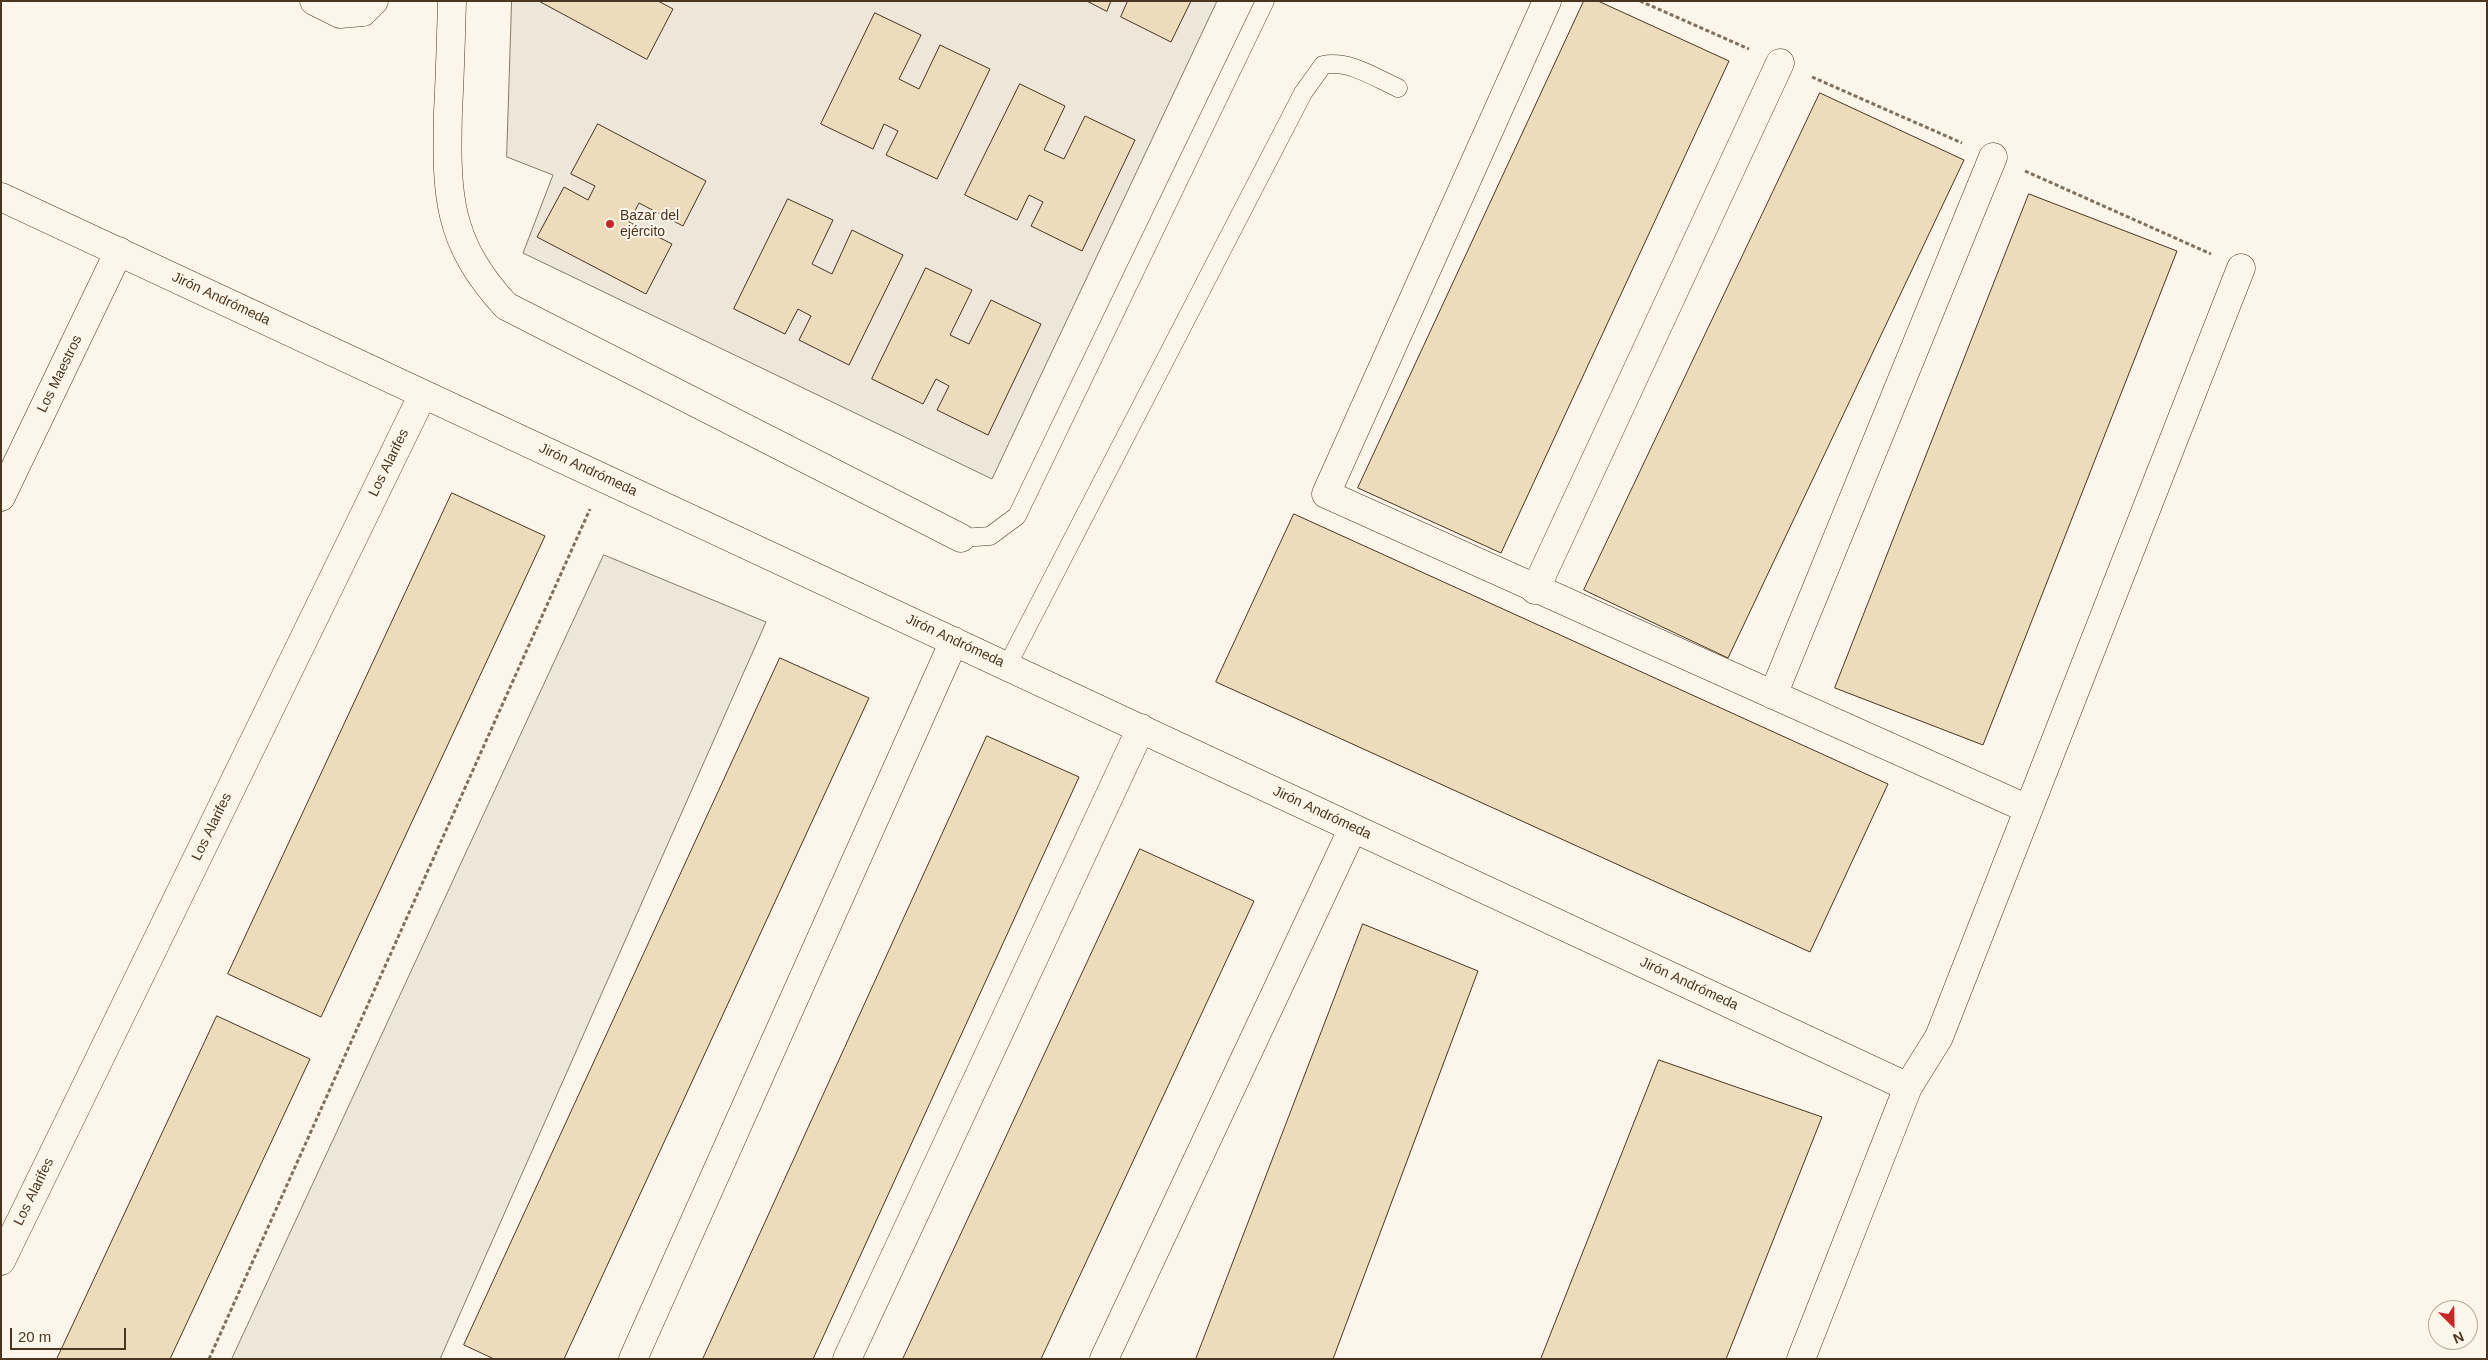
<!DOCTYPE html>
<meta charset="utf-8">
<style>
body{margin:0}
#map{position:relative;width:2488px;height:1360px;overflow:hidden;background:#fbf6e9;font-family:Arial,sans-serif}
canvas{display:block}
.frame{position:absolute;inset:0;border:2px solid #4a3520;pointer-events:none}
.north{position:absolute;left:2428px;top:1300px;width:50px;height:50px;box-sizing:border-box;background:#fbf6e9;border:1px solid #b4a999;border-radius:50%;rotate:157deg;font-size:14px;font-weight:700;line-height:20px;text-align:center;color:#4a3520}
.north::after{content:'';display:block;margin:auto;width:18px;height:22px;background:#c62828;clip-path:polygon(50% 0,100% 100%,50% 72%,0 100%)}
.scale{position:absolute;left:10px;top:1328px;width:116px;height:22px;box-sizing:border-box;border:2px solid #4a3520;border-top:0;padding-left:6px;font-size:15px;line-height:18px;white-space:nowrap;color:#4a3520;-webkit-text-stroke:4px #fbf6e9;paint-order:stroke}
</style>
<div id="map">
<canvas width="2488" height="1360"></canvas>
<div class="frame"></div>
<div class="north">N</div>
<div class="scale">20 m</div>
</div>
<script>
const ctx = document.querySelector('canvas').getContext('2d');
ctx.lineJoin = 'round';
function fill(path, color) { ctx.fillStyle = color; ctx.fill(path, 'evenodd'); }
function trace(path, color, width, dash) { ctx.strokeStyle = color; ctx.lineWidth = width; ctx.lineCap = dash ? 'butt' : 'round'; ctx.setLineDash(dash || []); ctx.stroke(path); }
function write(font, color, halo, rows, align = 'center') {
  ctx.font = font + ' Arial,sans-serif'; ctx.lineWidth = 4; ctx.setLineDash([]); ctx.textBaseline = 'middle'; ctx.strokeStyle = halo; ctx.fillStyle = color; for (const [text, x, y, turn = 0] of rows) {
    ctx.save(); ctx.translate(x, y); ctx.rotate((+turn || 0) * Math.PI / 180); ctx.textAlign = isNaN(turn) ? turn : align; if (halo) ctx.strokeText(text, 0, 0); ctx.fillText(text, 0, 0); ctx.restore();
  }
}
const green = new Path2D(`
 M512 1H1217L992 479 523 253 553 175 507 157Z
 M604 555 766 622 440 1359H232Z`);
const building = new Path2D(`
 M539 1H658L673 9 647 59Z
 M1087 1H1111L1107 11Z
 M1128 1H1191L1171 42 1121 17Z
 M1584 1H1598L1729 61 1501 553 1358 488Z
 M875 13 921 35 899 79 919 89 940 45 990 69 937 179 886 155 898 131 884 124 873 149 821 124Z
 M1020 84 1065 106 1044 150 1064 159 1085 116 1135 140 1082 251 1031 226 1043 202 1029 195 1017 220 965 195Z
 M1820 93 1964 160 1728 658 1584 590Z
 M598 124 706 181 683 226 639 203 629 222 672 244 646 294 537 237 564 187 588 200 595 186 571 174Z
 M2029 194 2177 251 1983 745 1835 688Z
 M788 199 833 220 812 264 832 274 852 230 903 255 849 365 799 340 811 316 798 309 785 334 734 309Z
 M926 268 972 290 950 335 969 344 991 300 1041 324 988 435 937 410 949 386 936 379 923 404 872 379Z
 M452 493 545 536 321 1017 228 974Z
 M1294 514 1888 784 1810 952 1216 682Z
 M780 658 869 698 564 1359H494L464 1345Z
 M987 736 1079 777 813 1359H703Z
 M1140 849 1254 901 1041 1359H903Z
 M1363 924 1478 971 1333 1359H1196Z
 M217 1016 310 1059 170 1359H57Z
 M1659 1060 1822 1117 1726 1359H1541Z`);
const path = new Path2D(`
 M1640 1 1749 49
 M1812 77 1962 143
 M2025 171 2211 254
 M209 1359 590 509`);
const lane = new Path2D(`
 M961 538 990 536 1017 516 1265 1
 M1007 666 1303 93 1323 65C1349 60 1374 77 1398 88`);
const street = new Path2D(`
 M314 1 340 14 363 12 374 1
 M452 1C451 38 450 75 448 112 446 195 447 242 506 306L961 538
 M1547 1 1326 494 2028 809
 M1 197 1908 1087
 M1 497 119 251
 M1535 590 1780 63
 M1773 695 1993 157
 M1 1261 423 394
 M633 1359 954 641
 M847 1359 1141 728
 M1104 1359 1353 828
 M1801 1359 1908 1087 1939 1037 2241 268`);
const markers = [
 [610,224,5,"#c62828"]
];
const poiNames = [
 ["Bazar del",620,216],
 ["ejército",620,232]
];
const streetNames = [
 ["Jirón Andrómeda",221,299,25],
 ["Los Maestros",60,374,-64],
 ["Los Alarifes",389,463,-64],
 ["Jirón Andrómeda",588,470,25],
 ["Jirón Andrómeda",955,641,25],
 ["Jirón Andrómeda",1322,813,25],
 ["Los Alarifes",212,827,-64],
 ["Jirón Andrómeda",1689,984,25],
 ["Los Alarifes",34,1192,-64]
];
fill(green, '#ede6d9');
trace(green, '#887966', 1);
fill(building, '#ecdcbc');
trace(building, '#4a3520', 1);
trace(lane, '#4a3520', 19);
trace(street, '#4a3520', 29);
trace(path, '#7f6f5c', 3, [4, 2.5]);
trace(lane, '#fbf6e9', 18);
trace(street, '#fbf6e9', 28);
for (const [x, y, r, color] of markers) { const dot = new Path2D(); dot.arc(x, y, r, 0, 2 * Math.PI); ctx.fillStyle = color; ctx.fill(dot); trace(dot, '#fbf6e9', 2); }
write('14px', '#4a3520', '#fbf6e9', poiNames, 'left');
write('14px', '#4a3520', '#fbf6e9', streetNames);
</script>
